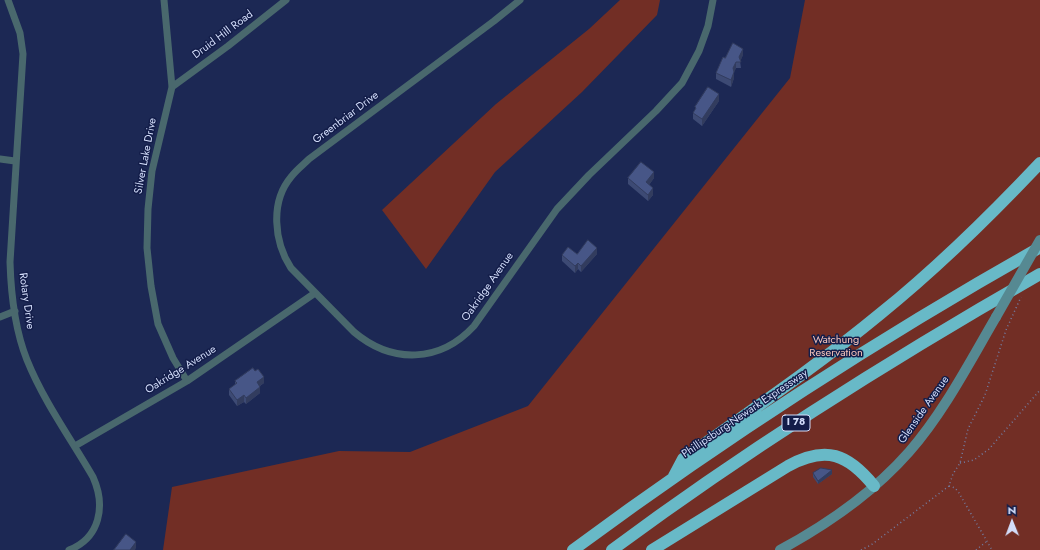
<!DOCTYPE html>
<style>
body{margin:0}
#map{position:relative;width:1040px;height:550px;overflow:hidden;background:#1c2854;font-family:Jost,sans-serif}
canvas{display:block}
.north{position:absolute;left:992px;top:502px;width:40px;height:40px;-webkit-text-stroke:3px #131d49;paint-order:stroke;rotate:359deg;font-size:11px;font-weight:700;line-height:16px;text-align:center;color:#d3ddfa}
.north::after{content:'';display:block;margin:auto;width:14px;height:18px;background:#d3ddfa;clip-path:polygon(50% 0,100% 100%,50% 72%,0 100%)}
</style>
<div id="map">
<canvas width="1040" height="550"></canvas>
<div class="north">N</div>
</div>
<script>
const ctx = document.querySelector('canvas').getContext('2d');
ctx.lineJoin = 'round';
function fill(path, color) { ctx.fillStyle = color; ctx.fill(path, 'evenodd'); }
function trace(path, color, width, dash) { ctx.strokeStyle = color; ctx.lineWidth = width; ctx.lineCap = dash ? 'butt' : 'round'; ctx.setLineDash(dash || []); ctx.stroke(path); }
function write(font, color, halo, rows, align = 'center') {
  ctx.font = font + ' Jost,sans-serif'; ctx.lineWidth = 3; ctx.setLineDash([]); ctx.textBaseline = 'middle'; ctx.strokeStyle = halo; ctx.fillStyle = color; for (const [text, x, y, turn = 0] of rows) {
    ctx.save(); ctx.translate(x, y); ctx.rotate((+turn || 0) * Math.PI / 180); ctx.textAlign = isNaN(turn) ? turn : align; if (halo) ctx.strokeText(text, 0, 0); ctx.fillText(text, 0, 0); ctx.restore();
  }
}
const green = new Path2D(`
 M620 0H660L657 15 582 92 495 172 426 269 382 210 496 104 589 29Z
 M805 0H1040V550H163L172 487 339 451 410 452 528 406 790 78Z`);
const path = new Path2D(`
 M960 463 974 460 989 449 1040 390
 M949 486 955 488 959 493 992 550
 M861 550 871 545 949 486 953 474 960 463 968 429 985 395 1006 330 1021 297
 M976 550 986 542`);
const street = new Path2D(`
 M8 0 20 33 23 54 10 262C11 295 15 330 27 360 44 402 71 439 93 477 106 506 100 538 69 550
 M164 0 172 87 152 171 148 209 147 248 151 286 158 324 173 358 187 381
 M520 0 494 21 309 159C303 165 296 170 291 177 270 202 274 242 291 268L354 332C392 364 440 363 474 326L557 209 589 175 656 111 682 83 699 51 708 26 713 0
 M172 87 228 46 286 0
 M0 159 15 161
 M0 317 15 311
 M75 446 187 381 315 293`);
const secondary = new Path2D(`
 M780 550C828 524 873 493 909 452 944 412 969 363 996 317`);
const highway = new Path2D(`
 M674 476 683 459C749 412 817 366 880 314 937 268 990 216 1040 163
 M573 550C722 440 878 339 1039 248
 M612 550C748 449 893 358 1040 274
 M652 550 788 466C826 445 848 454 874 486`);
const secondaryBridge = new Path2D(`
 M996 317 1040 240`);
const wall = new Path2D(`
 M743 55 740 61 741 68H736L734 72V78L731 87 716 79V73L725 58Z
 M719 101 702 126 693 119V113L695 110V107Z
 M628 178H654L649 185 653 195 648 201 628 184Z
 M577 254H597L581 272 578 269 575 273 562 261V255Z
 M255 371 264 383 260 386V393L246 404 244 402 237 406 229 395V389L235 385V381Z
 M813 473 832 474 818 484 813 477Z`);
const shadedWall = new Path2D(`
 M743 49V55L740 62 739 57Z
 M736 62V68L734 72V78L731 87V80L733 68Z
 M719 94V101L702 126V119Z
 M654 172V178L646 189V182Z
 M653 188V195L648 201V195Z
 M597 248V254L581 272V266Z
 M578 263V269L575 273V266Z
 M264 377V383L257 388V382Z
 M260 387V393L246 404V398Z
 M244 395V402L237 406V400Z
 M832 470V474L818 484V481Z
 M136 542V548L135 550H130Z`);
const building = new Path2D(`
 M733 43 743 49 739 57 741 62H736L733 68 734 72 731 80 716 73 723 57 725 58Z
 M708 87 719 94 702 119 693 113 696 108 695 107Z
 M641 162 654 172 646 182 653 188 648 195 628 178Z
 M588 240 597 248 581 266 578 263 575 266 562 255 568 247 577 254Z
 M253 368 255 371 258 369 264 377 257 382 260 387 246 398 244 395 237 400 229 389 237 383 235 381Z
 M821 468 832 470 818 481 813 473Z
 M126 534 136 542 130 550H114Z`);
const shields = [
 [796,423,28]
];
const shieldNames = [
 ["I 78",796,423]
];
const streetNames = [
 ["Druid Hill Road",223,35,-37],
 ["Greenbriar Drive",346,118,-37],
 ["Silver Lake Drive",146,156,-79],
 ["Oakridge Avenue",488,287,-55],
 ["Rotary Drive",26,301,82],
 ["Oakridge Avenue",181,370,-32],
 ["Glenside Avenue",924,410,-55],
 ["Phillipsburg-Newark Expressway",745,414,-34]
];
const parkNames = [
 ["Watchung",836,340],
 ["Reservation",836,353]
];
fill(green, '#722e25');
trace(path, '#737ea3', 1.5, [1, 3]);
trace(street, '#49686d', 7);
trace(secondary, '#568992', 10);
trace(highway, '#68b9c7', 12);
trace(secondaryBridge, '#568992', 10);
fill(wall, '#3d4a74');
fill(shadedWall, '#323c5e');
fill(building, '#475687');
trace(building, '#323c5e', 1);
for (const [x, y, w] of shields) { const box = new Path2D(); box.roundRect(x - w / 2, y - 8, w, 16, 3); ctx.fillStyle = '#131d49'; ctx.fill(box); trace(box, '#d3ddfa', 1); }
write('bold 10px', '#d3ddfa', null, shieldNames);
write('11px', '#d3ddfa', '#131d49', streetNames);
write('11px', '#f8c4ba', '#131d49', parkNames);
</script>
